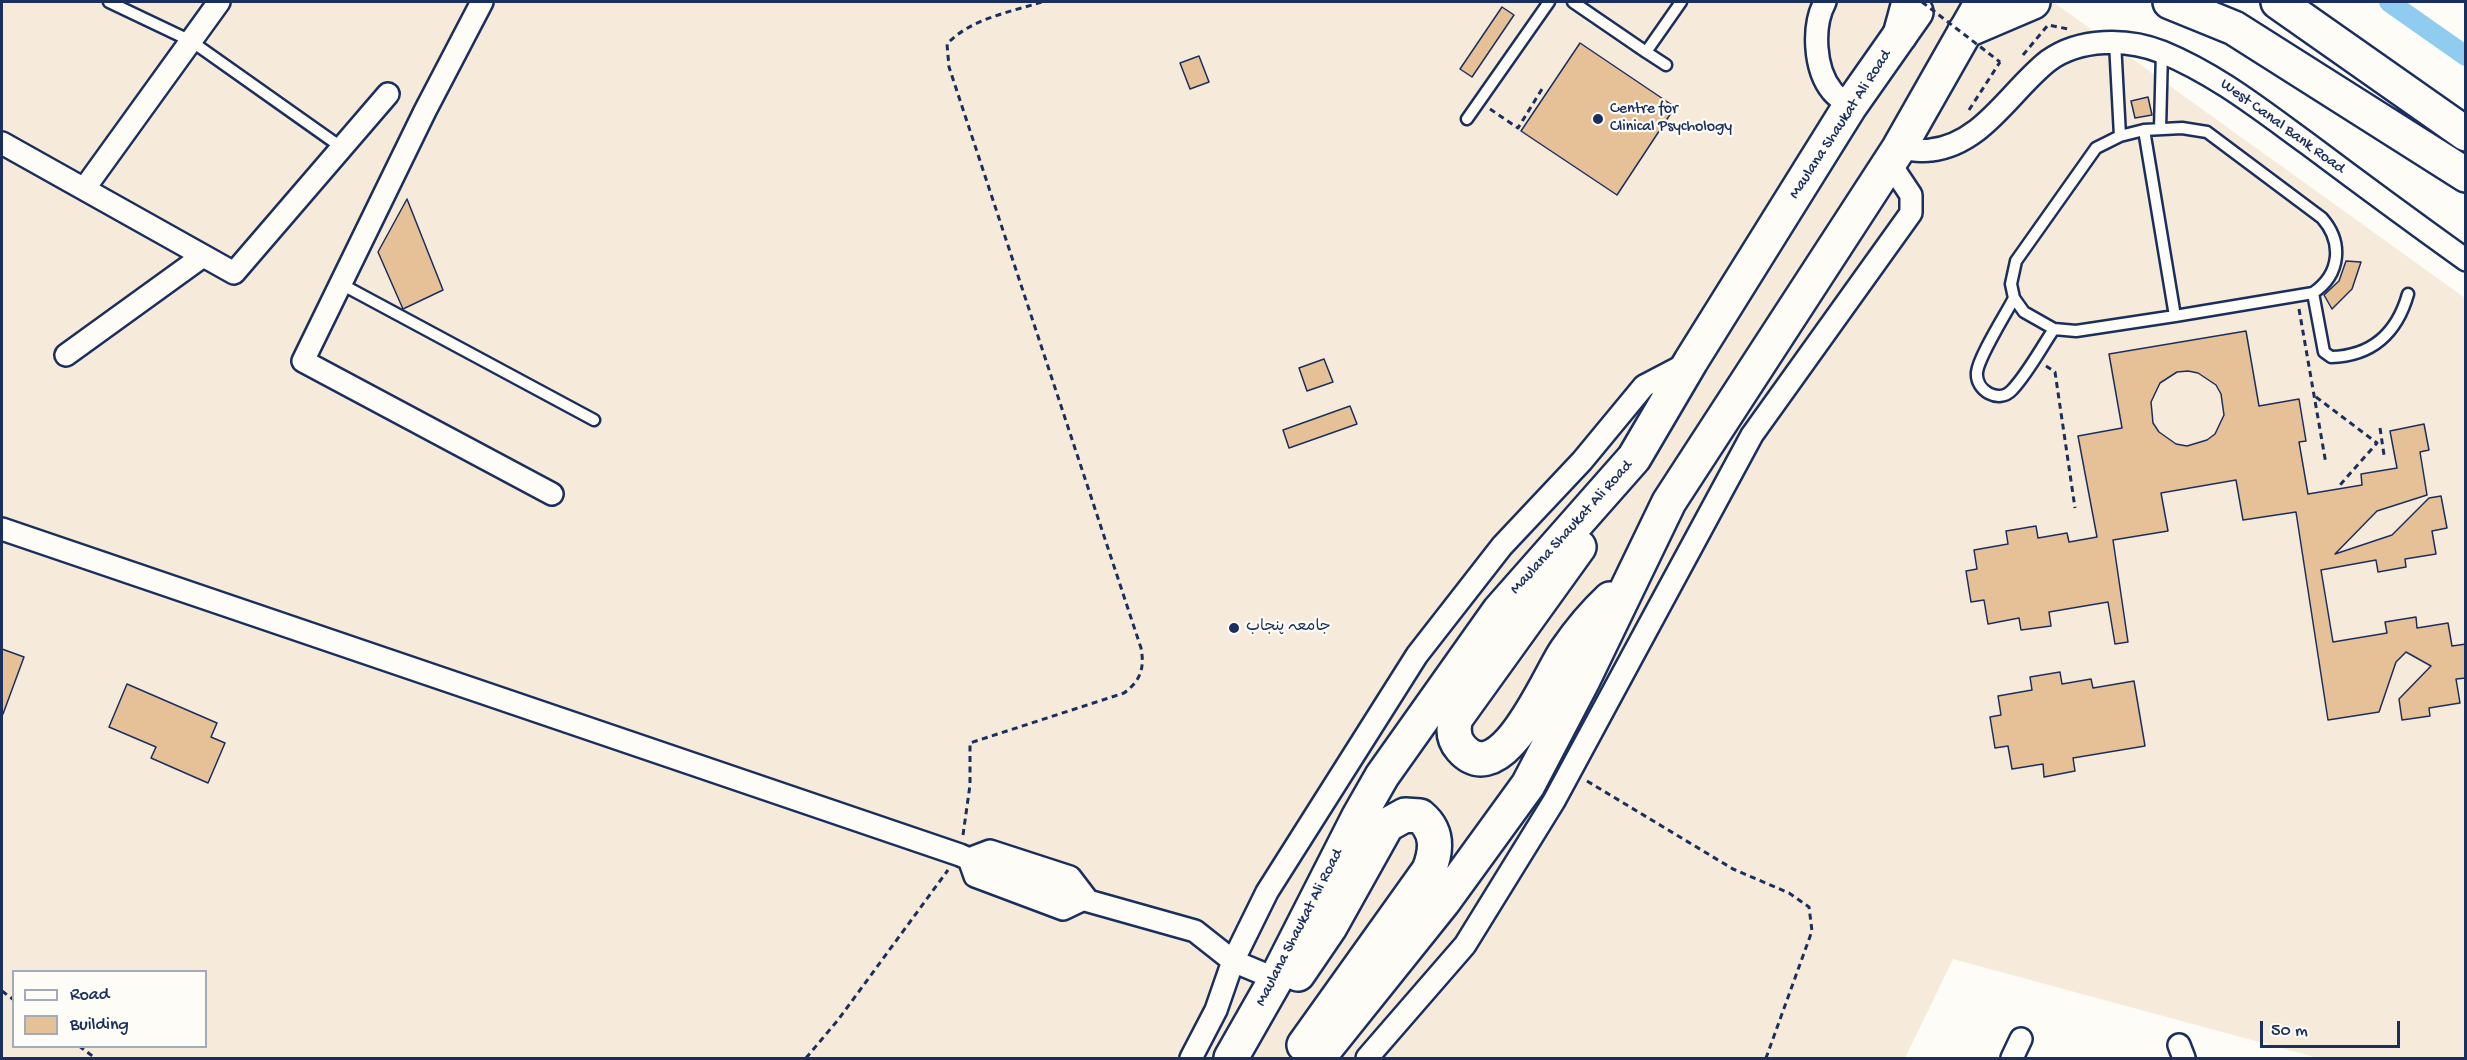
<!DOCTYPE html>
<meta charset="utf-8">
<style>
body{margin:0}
#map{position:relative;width:2467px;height:1060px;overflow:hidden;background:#fdfcf7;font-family:"Gochi Hand",sans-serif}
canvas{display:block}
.frame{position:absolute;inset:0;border:3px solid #1b2f5e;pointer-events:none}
.legend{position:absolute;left:12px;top:970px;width:195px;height:78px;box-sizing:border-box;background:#fdfcf7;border:2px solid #a3aaba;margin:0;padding:8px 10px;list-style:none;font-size:18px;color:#1b2f5e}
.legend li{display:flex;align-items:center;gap:12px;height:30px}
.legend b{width:30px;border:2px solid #a3aaba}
.scale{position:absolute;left:2260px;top:1021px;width:140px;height:27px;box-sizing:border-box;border:3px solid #1b2f5e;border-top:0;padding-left:8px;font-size:18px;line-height:21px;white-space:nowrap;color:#1b2f5e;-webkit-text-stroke:4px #fdfcf7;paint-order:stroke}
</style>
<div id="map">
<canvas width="2467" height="1060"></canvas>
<div class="frame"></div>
<ul class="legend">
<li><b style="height:8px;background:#fdfcf7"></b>Road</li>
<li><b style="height:16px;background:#e6c197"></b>Building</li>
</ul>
<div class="scale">50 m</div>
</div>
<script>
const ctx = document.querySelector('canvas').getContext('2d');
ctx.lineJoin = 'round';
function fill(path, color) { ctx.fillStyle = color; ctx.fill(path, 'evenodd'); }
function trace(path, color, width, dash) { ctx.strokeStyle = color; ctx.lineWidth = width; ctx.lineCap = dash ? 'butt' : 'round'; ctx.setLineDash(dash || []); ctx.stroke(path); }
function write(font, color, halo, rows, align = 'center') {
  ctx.font = font + ' "Gochi Hand","Playpen Sans Arabic",sans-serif'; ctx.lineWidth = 4.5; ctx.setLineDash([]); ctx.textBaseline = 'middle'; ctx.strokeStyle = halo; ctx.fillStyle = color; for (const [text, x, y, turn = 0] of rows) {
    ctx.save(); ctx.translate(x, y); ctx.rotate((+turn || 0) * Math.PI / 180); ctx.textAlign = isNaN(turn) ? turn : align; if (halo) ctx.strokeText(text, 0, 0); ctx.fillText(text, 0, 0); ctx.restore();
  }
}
const built = new Path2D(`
 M2 2H2053L2465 298V1058H2318L1953 959 1905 1058H2ZM14 972H206V1046H14Z`);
const canal = new Path2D(`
 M2389 2 2466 56`);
const building = new Path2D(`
 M1502 7 1514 15 1472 77 1460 69Z
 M1580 43 1675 107 1617 195 1521 131Z
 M1199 56 1209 82 1190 89 1180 63Z
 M2148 97 2152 115 2135 118 2131 101Z
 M407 199 443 290 403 309 378 252Z
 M2346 261 2361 262 2352 289 2332 309 2324 295 2339 281Z
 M2246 331 2259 406 2299 399 2306 441 2299 442 2308 494 2362 485 2361 474 2397 468 2390 431 2424 424 2429 450 2420 452 2427 495 2377 511 2335 554 2392 535 2429 498 2441 496 2447 528 2432 531 2436 554 2405 559 2406 567 2378 572 2376 560 2321 570 2333 642 2387 633 2385 622 2416 617 2417 628 2448 623 2452 646 2466 644V678L2456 679 2460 703 2429 708 2430 716 2402 720 2399 699 2431 666 2406 652 2396 662 2379 712 2328 720 2296 512 2243 520 2236 480 2161 493 2168 531 2113 540 2128 642 2115 644 2108 602 2049 612 2051 626 2021 630 2019 618 1988 624 1984 600 1971 602 1966 571 1977 569 1974 550 2008 544 2006 531 2036 526 2038 538 2067 533 2069 542 2097 537 2078 436 2122 428 2109 354ZM2188 371 2198 373 2216 385 2221 394 2224 415 2215 434 2207 440 2187 446 2176 444 2159 432 2153 423 2151 402 2160 383 2177 372Z
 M1324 359 1333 382 1307 391 1299 368Z
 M1350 406 1357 424 1289 448 1283 430Z
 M2 649 24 657 3 714 2 713Z
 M2060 672 2062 684 2091 679 2093 688 2134 681 2145 746 2073 758 2075 771 2044 777 2043 764 2012 769 2008 746 1995 748 1990 717 2001 715 1998 696 2032 690 2030 677Z
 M127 684 217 723 211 737 225 743 208 783 151 758 156 747 109 727Z`);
const path = new Path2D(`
 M2023 55 2048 25 2068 29
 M1490 109 1518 128 1542 89
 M1969 110 2000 62
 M2299 309 2326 464
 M2046 366 2055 372 2075 508
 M2316 397 2377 443 2340 485
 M2380 428 2384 455
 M1587 781 1733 869 1789 893 1809 907 1812 931 1766 1058
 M963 835 970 785V743L1124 693C1140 681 1145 669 1141 648L949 67 947 44C970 19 1010 12 1042 2
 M2 991 14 1000
 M79 1046 95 1058
 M806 1058 838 1020 948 870`);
const service = new Path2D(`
 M109 2 191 41 341 147
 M1573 2 1646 52
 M2115 42 2120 136
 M1666 65 1646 52 1681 2
 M1467 119 1549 2
 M2160 129 2162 51
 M2144 130 2175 316 2313 293C2341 274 2343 242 2322 218L2207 132 2182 128 2144 130 2120 136 2096 148 2016 261 2011 284 2014 298 2024 312 2054 329 2076 331 2175 316
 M341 284 594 420
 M2313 293 2324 352 2331 357C2372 356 2397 333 2408 294
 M2014 298C2006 314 1979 356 1977 372 1975 391 1999 404 2012 390 2028 373 2041 348 2054 329`);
const minor = new Path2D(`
 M482 2 425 111 303 361 552 494
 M1825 2C1812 26 1814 69 1832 91 1836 97 1845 101 1850 106
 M2 143 234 273 388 94
 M1899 148C1909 149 1921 152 1931 150 1983 144 2010 91 2048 61 2079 38 2128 38 2162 52 2216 74 2261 110 2308 144 2360 183 2413 222 2466 260
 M84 189 219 2
 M66 355 203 256
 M2 529 960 855 987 867 1060 893 1195 931 1233 961 1276 979
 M990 851 1070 877 1086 898 1063 909 975 876 969 859Z
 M2179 1045 2184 1058
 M1191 1058 1216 1010 1233 961 1267 892 1417 655 1502 546 1582 461 1644 386 1688 363
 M1367 1058 1465 945 1554 801 1752 435 1911 213V195L1889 162
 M2012 1058 2021 1039`);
const primary = new Path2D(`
 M1579 547 1456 718C1453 728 1453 739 1461 748 1502 795 1549 675 1566 651 1579 632 1594 614 1610 599
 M1298 974 1330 927 1387 825 1405 815 1420 816C1438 831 1437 850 1429 870L1304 1045
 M1231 1058 1276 979 1358 818 1382 776 1499 611 1634 458 1691 361 1850 106 1916 12
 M1318 1058 1443 902 1528 785 1583 680 1669 502 1899 148 1982 2`);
const trunk = new Path2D(`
 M2170 2 2234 28 2466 175
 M2278 2 2466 134
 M1965 31 2033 2
 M1900 35 1909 2`);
const pathBridge = new Path2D(`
 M1922 2 2000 62`);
const markers = [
 [1598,119,6,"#1b2f5e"],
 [1234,628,6,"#1b2f5e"]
];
const poiNames = [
 ["Centre for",1610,110],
 ["Clinical Psychology",1610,128],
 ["جامعہ پنجاب",1246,628]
];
const streetNames = [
 ["Maulana Shaukat Ali Road",1841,125,-57],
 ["West Canal Bank Road",2282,127,36],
 ["Maulana Shaukat Ali Road",1572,528,-48],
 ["Maulana Shaukat Ali Road",1300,928,-63]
];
fill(built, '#f6eada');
trace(canal, '#90ccf0', 20);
fill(building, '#e6c197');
trace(building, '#1b2f5e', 1.5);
trace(service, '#1b2f5e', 15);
trace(minor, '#1b2f5e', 26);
trace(primary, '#1b2f5e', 38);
trace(trunk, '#1b2f5e', 38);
trace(path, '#1b2f5e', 3, [6, 4.5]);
trace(service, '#fdfcf7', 10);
trace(minor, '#fdfcf7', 21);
trace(primary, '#fdfcf7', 33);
trace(trunk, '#fdfcf7', 33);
trace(pathBridge, '#1b2f5e', 3, [6, 4.5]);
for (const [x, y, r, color] of markers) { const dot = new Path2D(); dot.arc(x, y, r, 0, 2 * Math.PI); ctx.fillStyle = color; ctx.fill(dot); trace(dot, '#fdfcf7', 2); }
write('16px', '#1b2f5e', '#fdfcf7', poiNames, 'left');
write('16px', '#1b2f5e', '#fdfcf7', streetNames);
</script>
